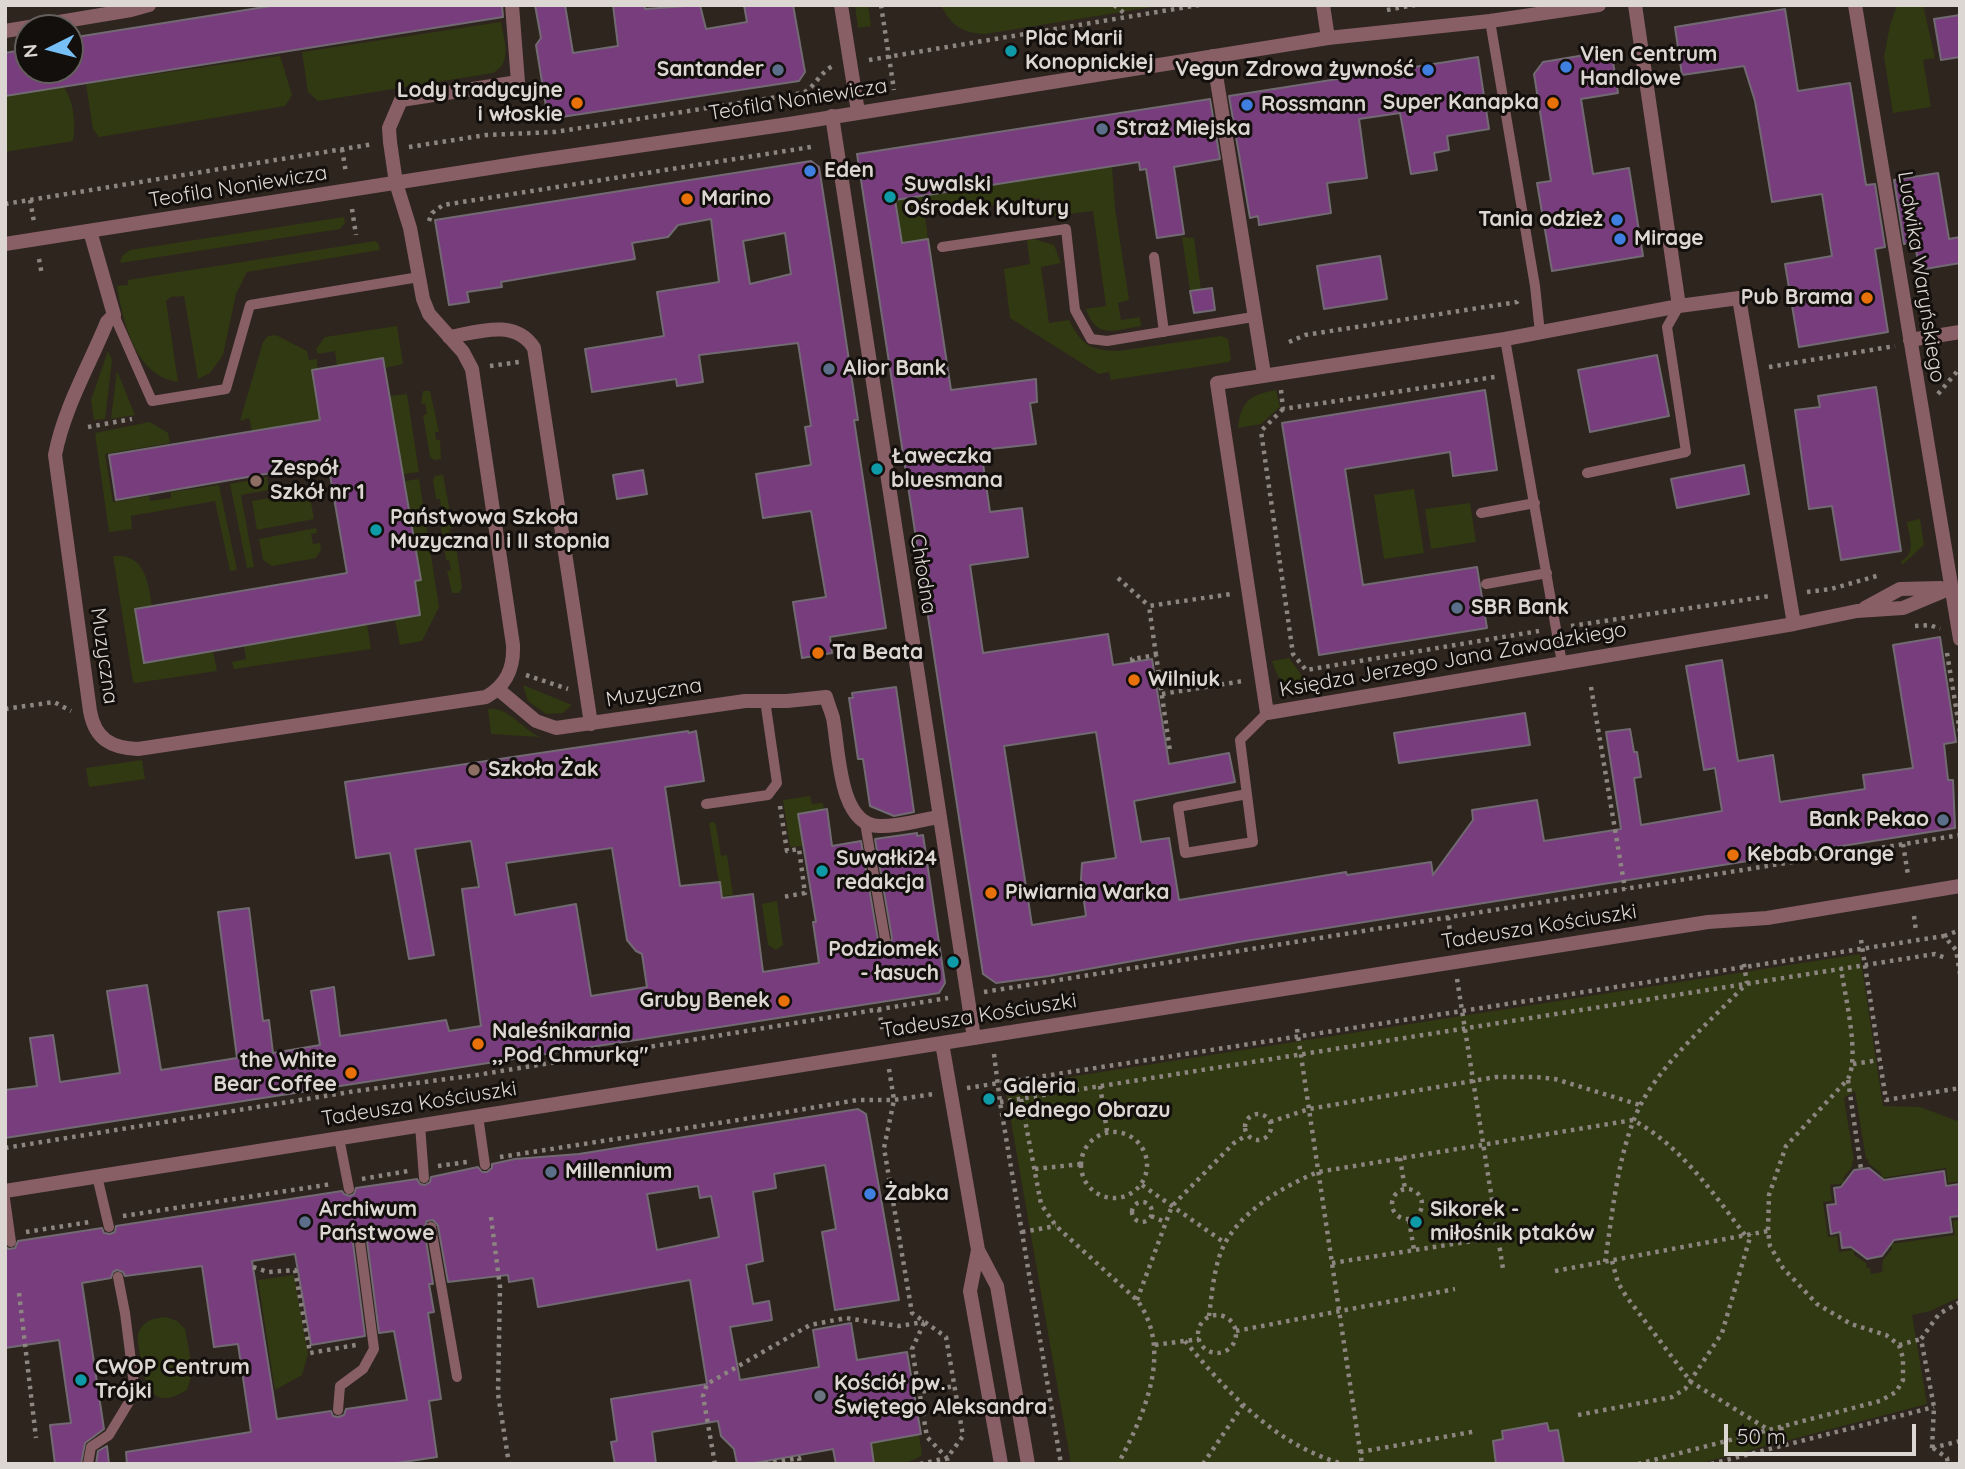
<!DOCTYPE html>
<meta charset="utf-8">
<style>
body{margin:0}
#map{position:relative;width:1965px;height:1469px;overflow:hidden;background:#2e251f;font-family:Quicksand,sans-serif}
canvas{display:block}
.frame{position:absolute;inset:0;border:7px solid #ddd7d3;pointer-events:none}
.north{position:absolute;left:14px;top:14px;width:70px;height:70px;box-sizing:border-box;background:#130f0d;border:2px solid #645f5c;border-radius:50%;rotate:264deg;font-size:19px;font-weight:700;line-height:28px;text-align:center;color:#ddd7d3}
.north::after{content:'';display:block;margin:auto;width:24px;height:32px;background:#76c0f7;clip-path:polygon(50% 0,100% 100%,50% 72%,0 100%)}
.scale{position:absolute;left:1724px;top:1424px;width:192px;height:32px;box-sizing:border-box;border:4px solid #ddd7d3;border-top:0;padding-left:9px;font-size:21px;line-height:24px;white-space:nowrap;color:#ddd7d3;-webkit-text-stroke:5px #130f0d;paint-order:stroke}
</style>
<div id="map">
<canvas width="1965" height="1469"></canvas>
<div class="frame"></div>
<div class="north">N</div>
<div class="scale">50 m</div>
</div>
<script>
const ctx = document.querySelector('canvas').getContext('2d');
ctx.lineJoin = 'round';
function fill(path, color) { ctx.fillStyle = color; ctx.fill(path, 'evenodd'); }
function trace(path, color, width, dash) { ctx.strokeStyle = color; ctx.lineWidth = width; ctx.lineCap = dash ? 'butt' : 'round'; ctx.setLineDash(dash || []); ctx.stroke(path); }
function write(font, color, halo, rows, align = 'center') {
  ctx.font = font + ' Quicksand,sans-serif'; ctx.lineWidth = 6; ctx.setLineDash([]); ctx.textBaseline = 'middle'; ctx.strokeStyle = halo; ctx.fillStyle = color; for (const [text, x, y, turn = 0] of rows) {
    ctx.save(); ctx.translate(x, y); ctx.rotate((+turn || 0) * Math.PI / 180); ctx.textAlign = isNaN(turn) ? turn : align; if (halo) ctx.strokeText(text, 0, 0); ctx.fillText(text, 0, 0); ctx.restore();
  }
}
const green = new Path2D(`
 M855 5H868L871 26 858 28Z
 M941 5H1165L985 34C963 33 951 26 941 5Z
 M1897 5H1923L1935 58 1923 60 1931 107 1893 113 1884 57 1890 25Z
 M501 22C504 41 513 62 493 73L318 101 308 92 302 52Z
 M280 56 292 95 285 106 99 137 93 129 86 84Z
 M64 87C74 102 76 124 73 141L5 152V96Z
 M1112 167 1115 208 1129 300 1118 303 1121 320 1140 317 1141 326C1114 330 1097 340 1086 309L1106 306 1093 211 1045 217 1040 198 925 216 928 239 902 243 895 200Z
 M344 217 345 223 340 229 120 263 122 256 130 250Z
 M1182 237 1194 238 1201 290 1190 291Z
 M1034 239 1054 245 1061 263 1041 267 1049 323 1069 320C1082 346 1090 350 1118 351L1221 336 1228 339 1231 359 1229 362 1111 380 1109 372 1099 374 1010 318 1004 269 1030 264 1027 240Z
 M375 241 378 243 380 250 247 272 236 294 223 355 210 373 198 379 184 296 171 297 166 301 178 382C135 376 123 322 117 286L128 285V280Z
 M397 326 403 364 385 368 383 358 337 366 335 351 318 354 316 349 325 337Z
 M276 335 307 351 309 360 317 359 320 420 252 431 249 418 240 421 263 342 268 336Z
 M108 351 112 360 105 419 94 420 91 400Z
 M117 371 135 415 111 419Z
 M1276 390 1280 407 1261 424 1238 428C1241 400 1251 395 1276 390Z
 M430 391 439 432H435L436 440H440L441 459 434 460 430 457 423 415 427 414 425 403 421 404 423 391Z
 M407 394 419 472 403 474 390 396Z
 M150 422 168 433 170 443 105 454 113 502 149 496 150 501 171 498V492L219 485 237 570 230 571 215 501 131 516 132 529 109 532 95 433Z
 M443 475 453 528 449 529 451 539H455L462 588 459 593H452L447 571 451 570 449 560H446L438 510 441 509 440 499H436L433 480 435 476Z
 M267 477 269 490 241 495 254 567 247 568 230 484Z
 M419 479 439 607 422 641 400 645 395 620 420 615 415 581 421 579 405 481Z
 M1414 489 1424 553 1384 559 1374 495Z
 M309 491 314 519 257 530 252 501Z
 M1470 503 1476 542 1431 549 1425 509Z
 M1920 519 1924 545 1902 565 1901 561C1917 554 1909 536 1907 522Z
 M316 528 317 533 311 534 313 544 320 543 321 550 316 558 272 566 263 560 259 539Z
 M113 556C145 553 148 582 152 606L135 609 144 662 213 651 217 671 136 683 133 682Z
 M367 624 371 649 234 669 232 662 246 659 244 645Z
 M1289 658 1303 677 1306 694C1286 688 1278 681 1272 661Z
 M523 685 572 705 563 713 546 714 528 701Z
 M488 709C510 707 521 729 540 737L491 734Z
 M142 760 145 779 89 787 86 768Z
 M810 796 812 804 823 803 824 810 798 814 803 846 790 847 783 800Z
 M714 822 716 825 721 856 727 855 733 895 721 896 709 823Z
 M777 901 783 945 776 950 768 945 762 904Z
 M1860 954 1883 1106 1920 1107 1960 1122V1181L1948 1183 1946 1168 1882 1178 1881 1173 1869 1164 1868 1159H1866L1855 1091 1844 1098 1854 1161H1852V1167L1843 1178 1844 1183 1830 1185 1832 1201 1823 1202 1828 1237 1837 1236 1839 1252 1854 1250V1255L1866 1263 1867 1268H1870L1871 1274 1882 1272 1883 1260 1892 1249 1891 1244 1955 1235 1953 1221 1960 1220V1297L1930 1311 1912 1315 1927 1404 1697 1464H1071L1005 1087Z
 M294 1275 308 1354 302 1375 275 1390 258 1280Z
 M166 1317 177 1321 185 1329 193 1371 187 1390C151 1412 145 1385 140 1355 139 1346 135 1335 141 1328 147 1319 157 1318 166 1317Z
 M919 1435 922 1455C905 1466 894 1464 874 1464L871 1443Z`);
const building = new Path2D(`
 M277 5H502L503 17 5 96V53L28 49V70H70V38Z
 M535 5H565L573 53 618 46 613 5H644L645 9 700 5 706 29 747 22 744 5H793L805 72 799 81 548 119 536 45 541 38Z
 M1785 9 1798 91 1850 83 1866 185 1875 184 1885 247 1875 249 1888 332 1799 347 1785 264 1832 256 1822 194 1772 202 1755 101 1744 66 1682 75 1675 27Z
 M1960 15V57L1941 60 1934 19Z
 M1597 53 1604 58 1612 56 1618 93 1581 99 1593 174 1629 168 1643 256 1552 271 1537 183 1551 181 1534 74 1543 62Z
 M1478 57 1489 129 1447 136 1449 150 1434 153 1437 170 1411 174 1400 113 1359 119 1367 178 1327 183 1331 213 1259 225 1258 216 1250 218 1229 96Z
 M1210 99 1220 159 1174 167 1184 234 1157 238 1146 169 1140 170 1139 162 895 200 902 243 928 239 951 390 1036 379 1037 402 1030 403 1036 444 981 450 990 512 1022 508 1028 557 970 565 983 653 1108 634 1113 665 1152 659 1169 764 1229 753 1235 782 1134 801 1141 842 1169 838 1179 900 1346 872 1347 875 1431 862 1433 875 1473 820 1472 810 1537 800 1544 841 1621 829 1606 732 1630 729 1634 752H1637L1641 777 1634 778 1641 825 1722 811 1715 768 1704 770 1686 666 1722 660 1738 761 1773 755 1780 802 1865 789 1863 775 1913 768 1893 645 1940 637 1956 742 1944 744 1948 780H1953L1955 828 1239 942 1049 976 996 983 983 974 857 154ZM1096 732 1116 858 1082 863 1081 879 1086 916 1032 925 1004 746Z
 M811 161 819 167 835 268 858 420H854L886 628 830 637 832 653 802 658 793 602 826 597 811 511 763 518 756 474 811 465 805 427 811 426 798 343 699 355 703 382 677 386 676 379 592 392 585 349 664 336 657 292 719 282 711 219 678 225 668 237 632 243 635 259 501 282 502 287 467 292 469 302 449 305 435 220ZM785 233 791 274 750 284 743 241Z
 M1938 173 1949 239 1960 237V263L1919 270 1915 242 1904 244 1894 180Z
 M1380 256 1387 299 1324 309 1317 266Z
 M1212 288 1215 310 1194 313 1190 291Z
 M1657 355 1669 416 1590 432 1578 370Z
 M383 358 421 580 415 581 420 615 144 663 135 609 347 573 328 463 116 500 109 455 320 420 312 370Z
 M1876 387 1901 551 1841 560 1832 506 1809 509 1795 410 1820 407 1818 396Z
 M1485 390 1497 470 1453 476 1450 452 1345 469 1363 585 1477 567 1487 628 1319 655 1282 423Z
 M1744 465 1749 494 1677 508 1671 479Z
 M643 470 647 494 617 499 613 475Z
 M896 687 914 812 894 816 870 806 863 759H858L849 698H853L852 693Z
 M1525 713 1530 745 1399 763 1394 733Z
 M688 731 689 733 696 731 704 781 665 787 680 886 720 882 722 898 753 894 763 972 819 963 813 922H816L798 814 827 809 832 846 861 841 878 940 883 946 890 944 892 938 875 839 917 833V836L923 835 945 983 939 993 5 1138V1090L37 1086 30 1038 53 1035 60 1082 120 1073 107 991 147 985 161 1070 237 1058 218 912 249 908 263 1021 269 1020 273 1053 320 1045 311 991 334 987 340 1036 446 1020 449 1031 481 1026 462 889 479 887 471 841 415 849 434 955 409 959 390 853 356 858 345 782ZM612 848 627 940 636 951 642 954 647 987 591 996 576 904 515 915 506 863Z
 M858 1109 866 1114 899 1300 835 1310 822 1232 836 1229 825 1165 774 1174 776 1188 753 1192 763 1261 746 1265 753 1304 769 1301 772 1320 730 1327 740 1380 819 1367 813 1330 851 1323 857 1360 907 1352 921 1434 871 1443 874 1464H836L833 1449 749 1464H737L734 1449 721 1436 718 1421 652 1432 656 1464H615L611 1442 617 1441 611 1399 707 1384 690 1280 538 1307 533 1278 509 1282 508 1275 448 1282 438 1226 433 1220 427 1221 424 1228 433 1284H429L434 1312 428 1313 441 1399 429 1401 437 1457 390 1464H127L126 1452 251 1432 238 1344 214 1347 202 1266 125 1276 123 1272 117 1270 113 1272 111 1278 82 1283 104 1429 85 1443 81 1464H55L50 1425 71 1423 59 1340 5 1348V1247L9 1249 15 1248 18 1241 102 1228 104 1233 110 1234 115 1232 116 1226 342 1191 344 1194 350 1196 354 1194 356 1188 417 1179 420 1184 425 1185 430 1182 431 1177 478 1167 482 1172H487L492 1168V1164L515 1159 579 1154ZM698 1186 700 1198 711 1196 719 1237 657 1250 647 1194ZM360 1235 365 1237 367 1241 379 1333 394 1331 407 1400 346 1409 344 1415 338 1417 333 1416 331 1411 277 1419 252 1261 295 1254 311 1345 365 1336 353 1243 355 1237Z
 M1869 1168 1884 1180 1944 1171 1946 1186 1960 1184V1216L1950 1217 1952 1232 1894 1240 1882 1256 1867 1259 1851 1247 1842 1248 1840 1232 1831 1234 1827 1205 1836 1204 1834 1188 1841 1187 1854 1170Z
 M1547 1423 1549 1431 1558 1430 1564 1464H1496L1493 1441 1503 1439 1502 1431Z
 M107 1446 109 1464H96L98 1451Z`);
const path = new Path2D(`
 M881 5 894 90
 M1114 5 1124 13
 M1387 10 1415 5
 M869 60 1199 5
 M409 147 486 135 555 132 803 93C816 86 820 72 833 66
 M342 149 346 173
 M30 200 34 222
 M5 204 374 144
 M352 209 356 235
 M429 221 432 213 443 205 811 147
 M39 259 42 275
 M1289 342 1305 335 1517 302 1518 300
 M490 366 519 362
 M1769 367 1895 346
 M1281 390 1283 409 1495 377
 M1938 394 1960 368
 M1283 409 1261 431 1293 654 1306 670 1539 631
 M88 427 132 419
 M1118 578 1149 606
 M1807 592 1831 589 1880 575
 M1571 626 1770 596
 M1915 626 1930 625 1940 629
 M1947 653 1960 732
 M1156 655 1149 606 1231 594
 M1133 662 1132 659 1156 655 1170 751
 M526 675 568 689
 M1591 687 1625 889
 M1162 694 1243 681
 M5 709 54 702 71 711
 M780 806 787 851 799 849 805 893 783 897
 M1903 844 1908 875
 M1914 916 1916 931
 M1448 917 1452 946
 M1944 936 1960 930
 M1861 940 1886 1100 1960 1088
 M1457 979 1503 1269
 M984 992 1960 835
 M879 1009 883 1033
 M1297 1029 1362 1464
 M994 1054 1000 1102 1061 1464
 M1853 1064 1879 1060
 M889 1069 894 1100 884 1148 912 1313 946 1337 963 1436 947 1458 948 1464
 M1848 1080 1861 1169
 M1100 1086 1107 1131
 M967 1088 1944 936 1956 950 1960 974
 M1021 1099 1041 1204 1056 1226 1137 1300C1174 1351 1144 1415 1118 1464
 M1000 1102 1935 954 1948 959
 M1245 1127a13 13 0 1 1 26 0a13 13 0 1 1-26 0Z
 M1270 1122 1309 1109 1496 1077H1536L1555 1079 1640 1105
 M1081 1165a33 33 0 1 1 66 0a33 33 0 1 1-66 0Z
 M5 1148 356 1091 477 1075 948 998
 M500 1157 770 1115 857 1100H894L934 1094
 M1400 1158 1405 1189
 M438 1166 467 1162
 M1035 1169 1081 1164
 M362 1179 408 1171
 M1142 1185 1225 1243
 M1392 1204a15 15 0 1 1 30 0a15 15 0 1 1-30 0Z
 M1132 1212a10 10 0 1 1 20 0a10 10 0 1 1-20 0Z
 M123 1216 332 1184
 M1151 1216 1165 1222
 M491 1217 500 1287 498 1394 509 1464
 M1409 1220 1414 1250
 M26 1232 90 1222
 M1022 1232 1056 1226
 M1612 1261 1618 1283 1626 1296 1691 1382 1769 1430
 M1605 1262C1613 1210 1619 1139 1646 1095 1672 1053 1713 1019 1747 983L1743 959
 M1332 1263 1498 1237
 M253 1267 268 1272 295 1270 310 1353 356 1345
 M1555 1271 1768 1231
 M19 1293 36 1438
 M1137 1300 1172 1206 1234 1143 1247 1135
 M1198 1334a19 19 0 1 1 38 0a19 19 0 1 1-38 0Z
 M1209 1316C1212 1293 1214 1264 1225 1243 1244 1209 1284 1186 1318 1172L1633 1120C1681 1146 1713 1193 1745 1235
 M924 1323 912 1349 927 1437 947 1458
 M1236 1331 1455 1289
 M1185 1341C1228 1393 1275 1445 1343 1464
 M1155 1345 1199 1339
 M1899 1345 1921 1339
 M914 1393 955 1386
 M1578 1415 1672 1397 1685 1389 1722 1333 1751 1234
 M1781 1427 1785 1445
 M1932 1448 1934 1407 1921 1339 1939 1314 1960 1302
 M1932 1448 1960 1441
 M1933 1448 1947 1458 1948 1464
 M1360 1452 1477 1431
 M715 1464 703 1396 707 1384 810 1325 846 1318 899 1326 924 1322
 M765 1464 799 1458 800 1464
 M920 1464 947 1458
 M1203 1464 1243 1405
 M1638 1464 1880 1401 1896 1392 1903 1380V1358L1899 1345 1886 1335 1851 1324 1817 1304 1783 1268 1770 1246 1768 1231 1769 1195 1786 1146 1848 1079C1860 1055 1845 997 1841 968
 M1711 1464 1934 1407`);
const service = new Path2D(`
 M1490 21 1535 286 1540 333
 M942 247 1066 229 1075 310 1091 339 1107 341 1253 317
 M1154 257 1164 332
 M114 315 152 401 226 389 250 305 419 277
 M1505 339 1562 663
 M1587 473 1686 452 1667 327 1679 306
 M1481 513 1535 503
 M1486 584 1547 573
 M1247 794 1178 807 1185 853 1253 842 1240 740 1267 713
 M706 804 768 795 777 783 765 700
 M865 823 885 939
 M478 1116 485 1165
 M420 1125 424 1178
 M339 1138 349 1189
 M97 1176 109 1227
 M5 1199 11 1242
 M431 1227 457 1377
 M338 1410 340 1386 363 1369 374 1349 360 1242
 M88 1464 91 1447 109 1435 135 1392 125 1313 118 1277`);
const pedestrian = new Path2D(`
 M1323 5 1328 38
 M832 116 974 1038`);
const minor = new Path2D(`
 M1635 5 1679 306
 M131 10 149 5
 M5 31 131 10 130 5
 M1213 56 1264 374
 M90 231 114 315 107 322C89 366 64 408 55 455L90 711C95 739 111 748 138 749L486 697C507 685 514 668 513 645L472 369 463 352 429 314 423 299 410 228 396 183 390 142 389 128 401 100 518 82 512 5
 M449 337C478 332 515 318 534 348L591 724
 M1910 340 1960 332
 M1865 608 1900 589 1941 588
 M1794 624 1739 298 1679 306 1505 339 1217 383 1267 713 1794 624 1857 611 1903 608 1951 588
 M499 690 536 721 556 728 745 701H787L826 697C828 704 831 711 833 718 839 748 838 825 879 826 898 827 920 820 939 817`);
const tertiary = new Path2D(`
 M841 5 858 112
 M1855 5 1960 639
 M5 244 534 161 789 124 1328 38 1490 21 1599 5
 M942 1043 978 1250 997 1286 1028 1464
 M5 1191 1708 922 1767 918 1960 886
 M978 1250 970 1291 1001 1464`);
const markers = [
 [1011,51,7,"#0f9aa8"],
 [1566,67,7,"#3f7fe0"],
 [778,70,7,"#5c6f8a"],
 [1428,70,7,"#3f7fe0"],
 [577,103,7,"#e8710a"],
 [1553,103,7,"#e8710a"],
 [1247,105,7,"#3f7fe0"],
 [1102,129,7,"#5c6f8a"],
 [810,171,7,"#3f7fe0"],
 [890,197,7,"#0f9aa8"],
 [687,199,7,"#e8710a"],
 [1617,220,7,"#3f7fe0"],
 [1620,239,7,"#3f7fe0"],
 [1867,298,7,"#e8710a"],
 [829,369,7,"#5c6f8a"],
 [877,469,7,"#0f9aa8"],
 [256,481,7,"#8d6e63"],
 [376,530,7,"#0f9aa8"],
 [1457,608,7,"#5c6f8a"],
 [818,653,7,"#e8710a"],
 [1134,680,7,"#e8710a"],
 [474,770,7,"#8d6e63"],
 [1943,820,7,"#5c6f8a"],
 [1733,855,7,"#e8710a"],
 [822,871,7,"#0f9aa8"],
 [991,893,7,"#e8710a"],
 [953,962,7,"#0f9aa8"],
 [784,1001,7,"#e8710a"],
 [478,1044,7,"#e8710a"],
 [351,1073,7,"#e8710a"],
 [989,1099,7,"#0f9aa8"],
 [551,1172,7,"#5c6f8a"],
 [870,1194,7,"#3f7fe0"],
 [305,1222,7,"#5c6f8a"],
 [1416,1222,7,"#0f9aa8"],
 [81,1380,7,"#0f9aa8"],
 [820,1396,7,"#6b7280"]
];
const poiNames = [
 ["Plac Marii",1025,39],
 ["Konopnickiej",1025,63],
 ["Vien Centrum",1580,55],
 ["Handlowe",1580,79],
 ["Santander",764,70,"right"],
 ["Vegun Zdrowa żywność",1414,70,"right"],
 ["Lody tradycyjne",563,91,"right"],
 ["i włoskie",563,115,"right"],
 ["Super Kanapka",1539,103,"right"],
 ["Rossmann",1261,105],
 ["Straż Miejska",1116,129],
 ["Eden",824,171],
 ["Suwalski",904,185],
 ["Ośrodek Kultury",904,209],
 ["Marino",701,199],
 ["Tania odzież",1603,220,"right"],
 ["Mirage",1634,239],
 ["Pub Brama",1853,298,"right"],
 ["Alior Bank",843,369],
 ["Ławeczka",891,457],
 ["bluesmana",891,481],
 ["Zespół",270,469],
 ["Szkół nr 1",270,493],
 ["Państwowa Szkoła",390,518],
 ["Muzyczna I i II stopnia",390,542],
 ["SBR Bank",1471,608],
 ["Ta Beata",832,653],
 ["Wilniuk",1148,680],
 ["Szkoła Żak",488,770],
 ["Bank Pekao",1929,820,"right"],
 ["Kebab Orange",1747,855],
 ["Suwałki24",836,859],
 ["redakcja",836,883],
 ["Piwiarnia Warka",1005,893],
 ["Podziomek",939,950,"right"],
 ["- łasuch",939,974,"right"],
 ["Gruby Benek",770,1001,"right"],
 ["Naleśnikarnia",492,1032],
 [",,Pod Chmurką\"",492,1056],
 ["the White",337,1061,"right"],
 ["Bear Coffee",337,1085,"right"],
 ["Galeria",1003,1087],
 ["Jednego Obrazu",1003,1111],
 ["Millennium",565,1172],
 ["Żabka",884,1194],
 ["Archiwum",319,1210],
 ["Państwowe",319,1234],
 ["Sikorek -",1430,1210],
 ["miłośnik ptaków",1430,1234],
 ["CWOP Centrum",95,1368],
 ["Trójki",95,1392],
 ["Kościół pw.",834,1384],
 ["Świętego Aleksandra",834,1408]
];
const streetNames = [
 ["Teofila Noniewicza",798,100,-9],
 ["Teofila Noniewicza",238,187,-9],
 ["Ludwika Waryńskiego",1921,277,81],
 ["Chłodna",923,574,81],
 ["Muzyczna",104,656,82],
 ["Księdza Jerzego Jana Zawadzkiego",1453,660,-10],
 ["Muzyczna",654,693,-9],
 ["Tadeusza Kościuszki",1539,927,-9],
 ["Tadeusza Kościuszki",979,1016,-9],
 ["Tadeusza Kościuszki",419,1104,-9]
];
fill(green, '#303911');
fill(building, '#773d7c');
trace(building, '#726a73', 2);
trace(path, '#8c8580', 4.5, [3.5, 5]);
trace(service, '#875f65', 10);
trace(pedestrian, '#875f65', 14);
trace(minor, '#875f65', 14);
trace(tertiary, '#875f65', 14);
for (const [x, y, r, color] of markers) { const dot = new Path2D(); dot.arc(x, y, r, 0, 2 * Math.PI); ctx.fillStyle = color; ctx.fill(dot); trace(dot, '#130f0d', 2.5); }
write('bold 21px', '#ddd7d3', '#130f0d', poiNames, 'left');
write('21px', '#ddd7d3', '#130f0d', streetNames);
</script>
